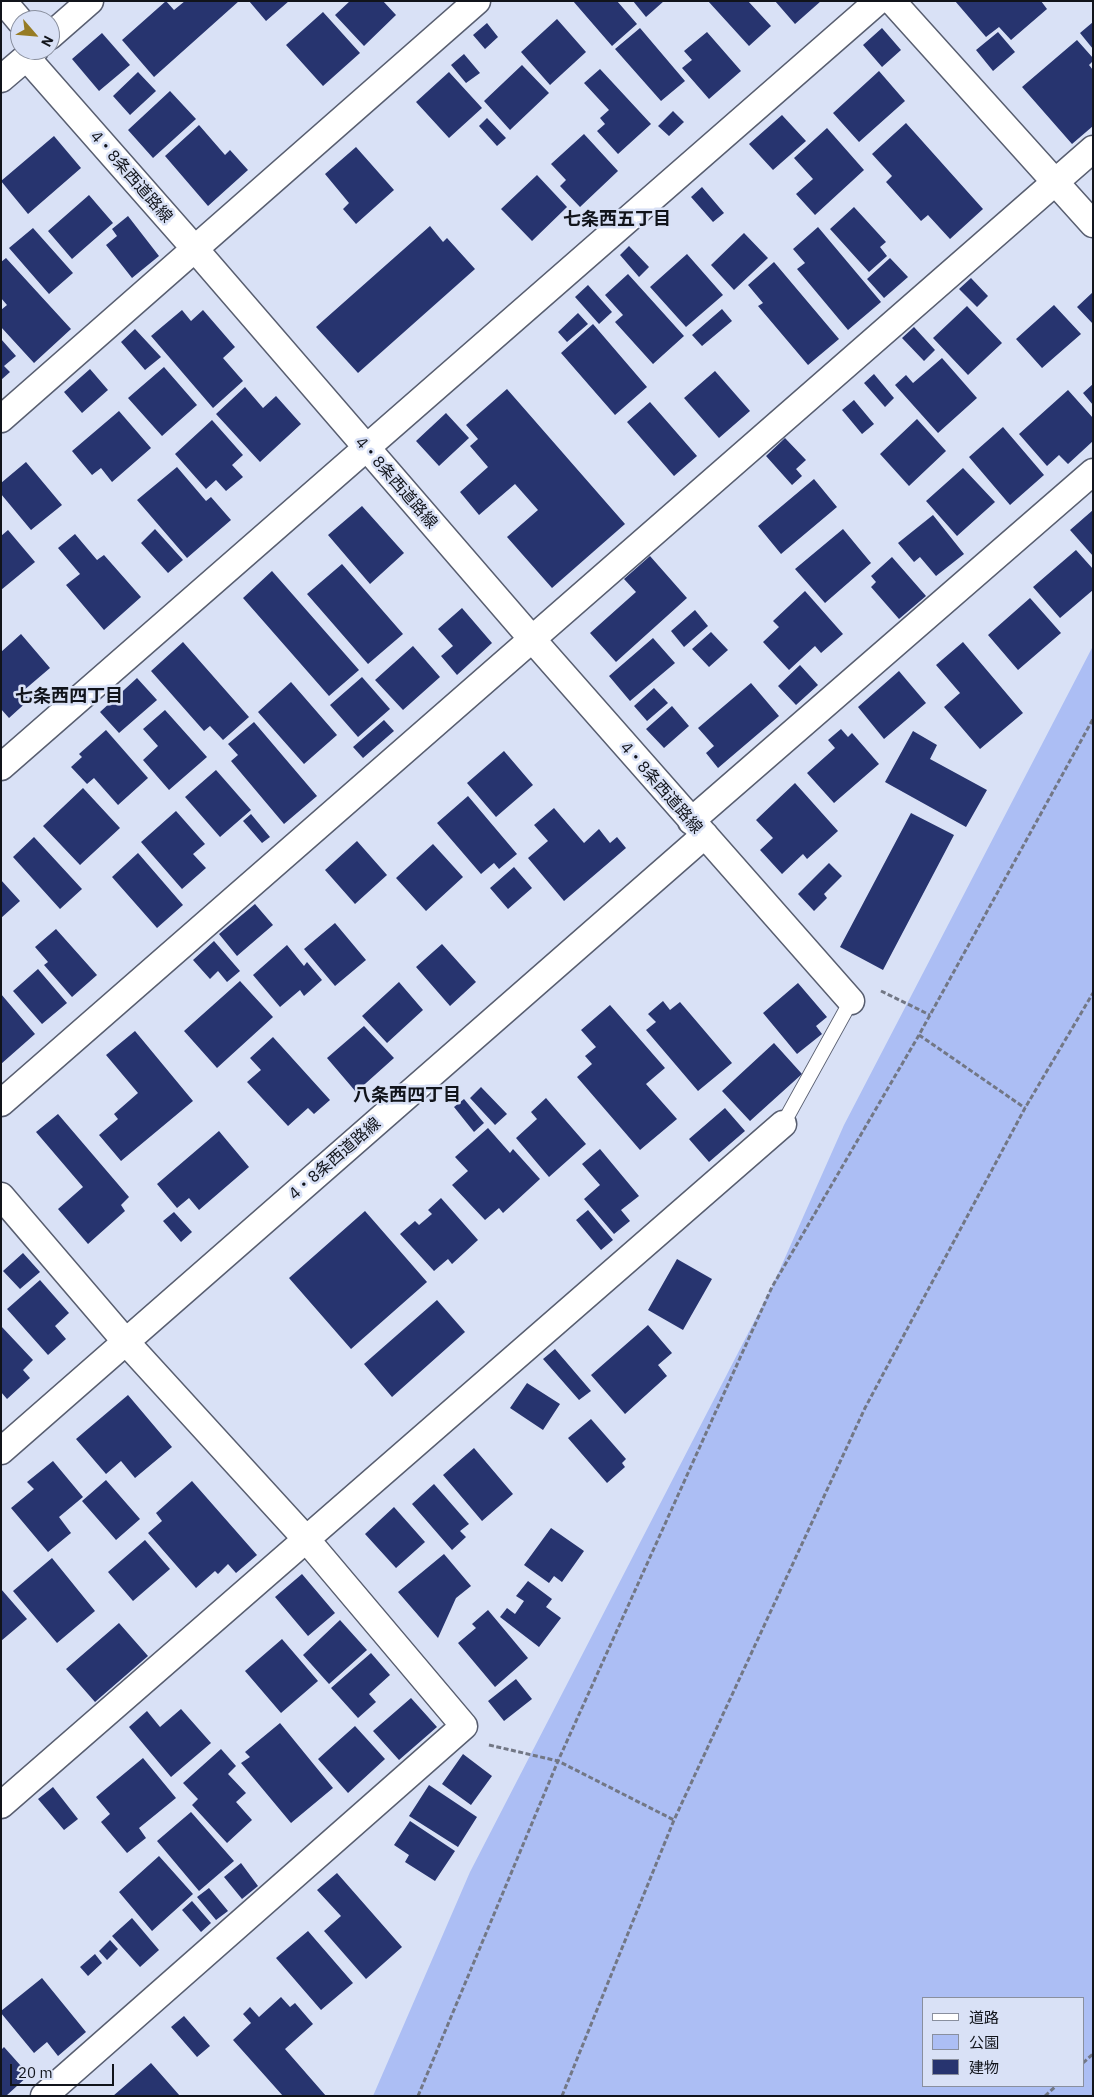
<!DOCTYPE html>
<meta charset="utf-8">
<style>
body{margin:0}
#map{position:relative;width:1094px;height:2097px;overflow:hidden;background:#d9e1f6;font-family:"IBM Plex Sans","Noto Sans JP",sans-serif}
canvas{display:block}
.frame{position:absolute;inset:0;border:2px solid #11141b;pointer-events:none}
.legend{position:absolute;left:922px;top:1997px;width:162px;height:90px;box-sizing:border-box;background:#d9e1f6;border:1px solid #898f9e;margin:0;padding:6px 9px;list-style:none;font-size:15px;color:#11141b}
.legend li{display:flex;align-items:center;gap:10px;height:25px}
.legend b{width:25px;border:1px solid #898f9e}
.north{position:absolute;left:10px;top:10px;width:50px;height:50px;box-sizing:border-box;background:#d9e1f6;border:1px solid #898f9e;border-radius:50%;rotate:117deg;font-size:14px;font-weight:700;line-height:20px;text-align:center;color:#11141b}
.north::after{content:'';display:block;margin:auto;width:18px;height:22px;background:#977c24;clip-path:polygon(50% 0,100% 100%,50% 72%,0 100%)}
.scale{position:absolute;left:10px;top:2064px;width:104px;height:22px;box-sizing:border-box;border:2px solid #11141b;border-top:0;padding-left:6px;font-size:15px;line-height:18px;white-space:nowrap;color:#11141b;-webkit-text-stroke:4px #d9e1f6;paint-order:stroke}
</style>
<div id="map">
<canvas width="1094" height="2097"></canvas>
<div class="frame"></div>
<ul class="legend">
<li><b style="height:6px;background:#fff"></b>道路</li>
<li><b style="height:14px;background:#acbef4"></b>公園</li>
<li><b style="height:14px;background:#27346f"></b>建物</li>
</ul>
<div class="north">N</div>
<div class="scale">20 m</div>
</div>
<script>
const ctx = document.querySelector('canvas').getContext('2d');
ctx.lineJoin = 'round';
function fill(path, color) { ctx.fillStyle = color; ctx.fill(path, 'evenodd'); }
function trace(path, color, width, dash) { ctx.strokeStyle = color; ctx.lineWidth = width; ctx.lineCap = dash ? 'butt' : 'round'; ctx.setLineDash(dash || []); ctx.stroke(path); }
function write(font, color, halo, rows, align = 'center') {
  ctx.font = font + ' "IBM Plex Sans","Noto Sans JP",sans-serif'; ctx.lineWidth = 5; ctx.setLineDash([]); ctx.textBaseline = 'middle'; ctx.strokeStyle = halo; ctx.fillStyle = color; for (const [text, x, y, turn = 0] of rows) {
    ctx.save(); ctx.translate(x, y); ctx.rotate((+turn || 0) * Math.PI / 180); ctx.textAlign = isNaN(turn) ? turn : align; if (halo) ctx.strokeText(text, 0, 0); ctx.fillText(text, 0, 0); ctx.restore();
  }
}
const green = new Path2D(`
 M1093 646V2096H373L470 1872 772 1287 844 1125ZM923 1998H1083V2086H923Z`);
const building = new Path2D(`
 M166 1 174 10 185 1H239L154 77 122 40Z
 M249 1H289L266 21Z
 M350 1H383L396 15 364 46 335 15Z
 M573 1H617L637 24 612 46Z
 M633 1H664L646 17Z
 M708 1H748L771 26 749 46Z
 M775 1H821L795 24Z
 M955 1H1041L1047 9 1011 40 999 27 986 37Z
 M323 12 360 53 323 86 286 45Z
 M557 19 586 52 550 85 521 52Z
 M1093 22V49L1080 33Z
 M487 23 498 37 485 49 473 35Z
 M640 28 685 81 661 101 615 49Z
 M882 28 901 50 882 67 863 45Z
 M707 32 741 71 709 99 682 68 692 60 684 51Z
 M998 32 1015 52 993 71 976 50Z
 M102 33 130 65 99 91 72 59Z
 M1077 40 1093 58V61L1089 65 1093 70V126L1072 144 1022 87Z
 M464 54 480 73 466 83 451 65Z
 M522 65 549 93 510 130 484 101Z
 M600 69 651 124 618 154 597 131 605 124 600 118 609 110 584 83Z
 M879 71 905 101 859 142 833 113Z
 M138 72 156 91 130 115 113 96Z
 M449 72 482 108 449 138 416 102Z
 M170 91 196 119 153 158 128 130Z
 M673 111 684 122 669 136 658 126Z
 M782 115 806 141 773 170 749 144Z
 M487 118 506 138 497 146 479 126Z
 M906 123 983 209 950 239 928 215 921 221 886 182 892 176 872 154Z
 M199 125 225 155 230 150 248 170 208 206 165 156Z
 M827 128 864 170 815 215 796 194 813 179 794 158Z
 M584 134 618 171 580 207 560 186 566 180 551 164Z
 M54 136 81 168 28 214 1 181Z
 M356 147 394 190 356 224 343 209 349 203 325 174Z
 M537 175 567 207 532 241 501 209Z
 M702 187 724 213 713 222 691 197Z
 M89 195 113 223 72 259 48 231Z
 M854 207 886 242 880 247 887 256 869 272 830 229Z
 M128 216 159 256 132 278 106 245 117 236 112 229Z
 M430 226 443 242 447 238 475 269 358 373 316 327Z
 M818 227 881 302 848 330 797 269 805 263 793 249Z
 M33 228 73 273 49 294 9 248Z
 M744 233 768 258 734 290 711 265Z
 M629 246 649 267 639 277 620 255Z
 M687 254 723 295 686 327 650 287Z
 M6 258 71 329 34 363 1 327V310L7 305 1 298V262Z
 M890 258 908 277 884 298 867 279Z
 M774 262 839 339 808 365 758 306 763 303 748 285Z
 M628 274 684 336 653 364 615 322 623 315 605 295Z
 M971 278 988 296 977 307 959 289Z
 M588 285 612 312 599 324 575 297Z
 M1093 292V324L1077 307Z
 M1054 305 1081 334 1042 368 1016 339Z
 M967 306 1002 343 968 375 933 338Z
 M722 309 732 321 702 346 692 335Z
 M182 310 191 321 203 310 235 347 223 358 243 381 213 408 151 336Z
 M578 313 588 324 567 342 558 332Z
 M593 324 647 387 615 415 561 353Z
 M914 327 935 350 924 361 902 338Z
 M135 329 161 357 145 370 121 342Z
 M1 339 16 356 4 366 10 372 1 380Z
 M942 358 977 398 938 433 895 385 906 375 913 383Z
 M164 367 197 405 162 436 128 398Z
 M90 369 108 390 82 413 64 392Z
 M715 371 750 411 719 438 684 398Z
 M874 374 894 398 885 407 864 383Z
 M1093 384V405L1083 393Z
 M245 387 263 408 276 396 301 424 260 462 216 414Z
 M507 389 625 524 552 588 507 537 538 510 515 484 479 515 460 492 488 467 470 446 478 439 466 425Z
 M1068 390 1093 418V441L1068 464 1059 455 1047 466 1019 434Z
 M854 400 874 424 862 434 842 410Z
 M650 402 697 456 674 476 627 422Z
 M119 411 151 448 112 482 101 468 92 475 72 451Z
 M446 413 469 438 439 466 416 441Z
 M917 419 946 451 909 486 880 454Z
 M212 420 243 455 232 465 243 477 226 491 216 480 206 489 175 454Z
 M1003 427 1044 475 1010 505 969 457Z
 M785 438 806 460 796 469 802 476 792 485 766 456Z
 M26 462 62 505 31 530 1 494V483Z
 M177 467 206 501 211 497 231 520 187 558 137 500Z
 M963 468 995 502 957 536 926 501Z
 M814 479 837 507 781 554 758 526Z
 M362 506 404 553 370 584 328 535Z
 M1093 510V556L1070 530Z
 M933 515 964 554 936 576 920 557 914 562 898 543Z
 M155 529 183 560 168 573 141 543Z
 M843 529 871 563 825 603 795 569Z
 M8 530 35 562 1 590V536Z
 M75 534 97 560 104 555 141 597 104 630 66 585 80 574 58 548Z
 M1076 550 1093 569V590L1060 618 1033 587Z
 M650 556 687 598 616 662 590 633 636 592 624 579Z
 M892 557 926 596 899 619 871 587 876 582 871 576Z
 M342 564 403 634 368 664 307 594Z
 M272 571 359 670 329 696 243 598Z
 M805 591 843 634 821 653 815 646 789 670 763 642 779 627 773 621Z
 M1030 598 1061 633 1018 670 988 635Z
 M462 608 492 643 457 675 441 656 453 646 438 629Z
 M695 610 708 626 684 647 671 631Z
 M711 632 728 650 709 667 692 649Z
 M21 634 50 668 23 691 30 699 9 718 1 709V652Z
 M653 638 675 663 630 701 609 676Z
 M183 642 249 717 223 740 210 726 204 731 151 671Z
 M963 642 1023 713 980 749 944 707 960 693 936 665Z
 M413 646 440 677 403 710 375 680Z
 M800 665 818 685 796 705 778 686Z
 M899 671 926 703 884 739 858 707Z
 M362 677 390 709 358 737 330 705Z
 M137 678 157 700 119 733 100 712Z
 M291 682 337 735 304 764 258 712Z
 M751 683 779 716 718 768 706 753 714 746 698 728Z
 M654 688 668 703 647 721 634 706Z
 M672 706 689 726 664 748 646 729Z
 M165 710 207 757 169 790 143 760 158 746 143 729Z
 M384 720 394 731 363 758 353 747Z
 M254 722 317 796 284 824 231 761 238 755 228 744Z
 M841 729 848 737 852 733 879 764 834 803 807 773 835 748 828 740Z
 M106 730 148 778 118 805 94 778 87 784 71 767 82 757 79 754Z
 M913 731 937 745 930 759 987 790 966 827 885 782Z
 M504 751 533 785 496 817 467 783Z
 M216 770 251 810 220 837 185 797Z
 M795 783 838 831 807 859 803 854 782 874 760 850 773 838 756 820Z
 M83 788 120 828 80 865 43 826Z
 M468 796 517 854 499 869 494 863 481 874 437 823Z
 M554 808 584 843 599 829 610 843 617 837 626 848 564 901 528 858 548 841 534 825Z
 M176 811 205 844 193 854 206 868 182 889 141 842Z
 M911 813 954 835 883 970 840 947Z
 M251 814 270 837 262 843 243 821Z
 M34 837 82 889 60 909 13 857Z
 M357 841 387 875 355 904 325 870Z
 M433 844 463 877 426 911 396 878Z
 M138 853 183 905 157 928 112 877Z
 M829 863 842 876 824 894 827 898 814 911 798 894Z
 M514 867 532 888 508 909 490 888Z
 M1 880 20 901 1 918Z
 M255 904 273 925 237 956 219 934Z
 M335 923 366 960 335 986 304 949Z
 M56 929 97 975 72 997 44 965 48 962 35 947Z
 M214 941 240 971 227 982 218 971 210 979 193 960Z
 M442 944 476 982 450 1006 416 967Z
 M287 945 304 966 307 962 322 980 304 996 300 990 280 1007 253 975Z
 M38 969 67 1003 42 1024 13 991Z
 M240 981 273 1017 217 1068 184 1031Z
 M399 982 423 1010 387 1043 362 1016Z
 M798 983 827 1017 816 1026 822 1034 797 1054 763 1013Z
 M1 994 35 1034 1 1064Z
 M663 1001 670 1010 680 1002 732 1063 698 1091 646 1030 656 1022 648 1014Z
 M610 1005 665 1068 646 1084 677 1119 640 1150 577 1077 592 1064 585 1056 596 1047 581 1030Z
 M364 1026 394 1058 356 1092 327 1058Z
 M135 1031 193 1101 121 1161 99 1135 118 1119 114 1114 138 1093 106 1055Z
 M273 1037 330 1100 314 1114 308 1108 288 1126 247 1082 261 1070 250 1058Z
 M774 1043 802 1074 750 1121 722 1091Z
 M481 1087 507 1114 495 1125 470 1098Z
 M546 1098 586 1144 549 1177 516 1138 537 1119 531 1112Z
 M464 1099 484 1123 474 1132 454 1107Z
 M725 1108 745 1131 709 1162 689 1139Z
 M58 1114 129 1197 121 1205 125 1211 88 1244 58 1209 83 1187 36 1132Z
 M488 1128 510 1153 513 1149 540 1179 503 1213 499 1208 485 1220 452 1185 468 1171 455 1157Z
 M219 1131 249 1167 199 1210 189 1198 177 1208 157 1184Z
 M600 1149 639 1196 621 1210 630 1221 614 1234 584 1199 600 1185 582 1164Z
 M441 1198 478 1240 452 1264 448 1259 434 1271 400 1234 415 1221 419 1225 432 1214 428 1210Z
 M588 1210 613 1240 601 1250 576 1220Z
 M365 1211 427 1282 351 1349 289 1278Z
 M174 1212 192 1232 181 1242 163 1221Z
 M23 1253 40 1272 20 1289 3 1271Z
 M677 1259 712 1279 683 1330 648 1310Z
 M40 1280 69 1313 55 1326 66 1339 48 1355 7 1309Z
 M437 1300 465 1332 392 1397 364 1364Z
 M648 1325 672 1353 658 1365 667 1376 625 1414 591 1375Z
 M1 1326 33 1360 23 1370 30 1378 7 1399 1 1392Z
 M555 1349 591 1391 579 1400 543 1359Z
 M527 1383 560 1404 543 1430 510 1408Z
 M128 1395 172 1447 135 1478 121 1461 106 1474 76 1439Z
 M591 1419 626 1459 622 1463 625 1467 607 1483 568 1438Z
 M474 1448 513 1494 482 1521 443 1475Z
 M53 1461 83 1497 59 1517 71 1533 48 1552 11 1508 34 1489 27 1482Z
 M106 1480 140 1519 116 1540 82 1501Z
 M192 1481 257 1555 236 1573 228 1564 218 1574 215 1571 196 1588 148 1533 162 1521 156 1513Z
 M434 1484 469 1524 460 1531 466 1537 452 1550 412 1504Z
 M394 1507 425 1542 396 1568 365 1534Z
 M551 1528 584 1551 562 1582 554 1576 549 1583 524 1565Z
 M145 1540 170 1569 133 1601 108 1572Z
 M444 1554 471 1586 456 1598 438 1638 398 1592Z
 M52 1558 95 1611 57 1643 13 1591Z
 M302 1574 335 1613 308 1636 275 1597Z
 M528 1581 552 1599 546 1607 561 1618 539 1647 500 1617 507 1608 515 1614 524 1601 516 1596Z
 M1 1589 27 1619 1 1641Z
 M488 1610 528 1658 495 1687 458 1643 476 1628 472 1624Z
 M340 1620 367 1650 329 1684 303 1655Z
 M119 1623 148 1656 95 1702 66 1669Z
 M282 1639 318 1681 281 1713 245 1671Z
 M371 1653 390 1675 369 1694 376 1702 358 1718 331 1688Z
 M516 1679 532 1699 504 1721 488 1701Z
 M411 1698 437 1727 399 1760 373 1731Z
 M181 1709 211 1743 171 1777 129 1727 147 1711 160 1727Z
 M280 1723 333 1788 291 1823 241 1763 250 1757 245 1752Z
 M355 1726 385 1759 348 1793 318 1759Z
 M221 1749 236 1766 228 1774 246 1793 236 1802 252 1820 227 1843 192 1805 198 1799 183 1783Z
 M463 1754 492 1776 471 1805 442 1784Z
 M143 1758 176 1798 139 1828 146 1838 127 1853 101 1822 110 1814 96 1797Z
 M429 1785 477 1817 458 1847 409 1816Z
 M53 1787 78 1819 64 1830 38 1799Z
 M191 1812 234 1861 199 1891 157 1841Z
 M410 1821 455 1851 435 1881 405 1862 409 1855 394 1845Z
 M159 1856 193 1894 152 1931 119 1892Z
 M241 1863 258 1886 242 1899 224 1877Z
 M337 1873 402 1947 366 1979 324 1931 341 1916 317 1890Z
 M209 1888 228 1911 216 1920 197 1897Z
 M192 1901 211 1923 201 1932 182 1910Z
 M132 1918 159 1950 140 1967 112 1936Z
 M308 1931 353 1983 321 2010 276 1958Z
 M110 1940 118 1949 107 1960 99 1951Z
 M95 1954 102 1963 88 1976 80 1967Z
 M42 1978 86 2032 58 2056 47 2042 34 2053 1 2013V2011Z
 M281 1997 290 2007 295 2003 313 2024 285 2049 326 2096H283L233 2040 251 2023 243 2014 250 2007 259 2017Z
 M184 2016 210 2046 197 2057 171 2027Z
 M4 2047 29 2075 6 2096H1V2050Z
 M151 2063 180 2096H113Z`);
const path = new Path2D(`
 M881 991 930 1015
 M919 1035 1025 1108
 M489 1745 558 1761 674 1820
 M1083 2063 1093 2054
 M418 2096 558 1761 772 1287 919 1035 1093 719
 M562 2096 674 1820 865 1408 1025 1108 1093 993
 M1045 2096 1056 2086`);
const lane = new Path2D(`
 M783 1124 851 1001`);
const street = new Path2D(`
 M3 1 20 21
 M892 1 1093 224
 M50 36 90 1
 M27 58 195 249 532 639 851 1001
 M1 79 35 50
 M1 419 477 1
 M1 767 878 1
 M691 821 1093 472
 M1 1103 1093 149
 M1 1196 126 1342 306 1539 464 1726 44 2096
 M1 1451 705 835
 M1 1805 783 1124`);
const streetNames = [
 ["4・8条西道路線",131,177,49],
 ["4・8条西道路線",396,483,49],
 ["4・8条西道路線",661,788,49],
 ["4・8条西道路線",335,1159,-41]
];
const neighbourhoodNames = [
 ["七条西五丁目",617,220],
 ["七条西四丁目",69,697],
 ["八条西四丁目",407,1096]
];
fill(green, '#acbef4');
fill(building, '#27346f');
trace(lane, '#585e70', 16);
trace(street, '#585e70', 29);
trace(path, '#727785', 3, [5, 2.5]);
trace(lane, '#fff', 14);
trace(street, '#fff', 26);
write('16px', '#11141b', '#d9e1f6', streetNames);
write('bold 18px', '#11141b', '#d9e1f6', neighbourhoodNames);
</script>
